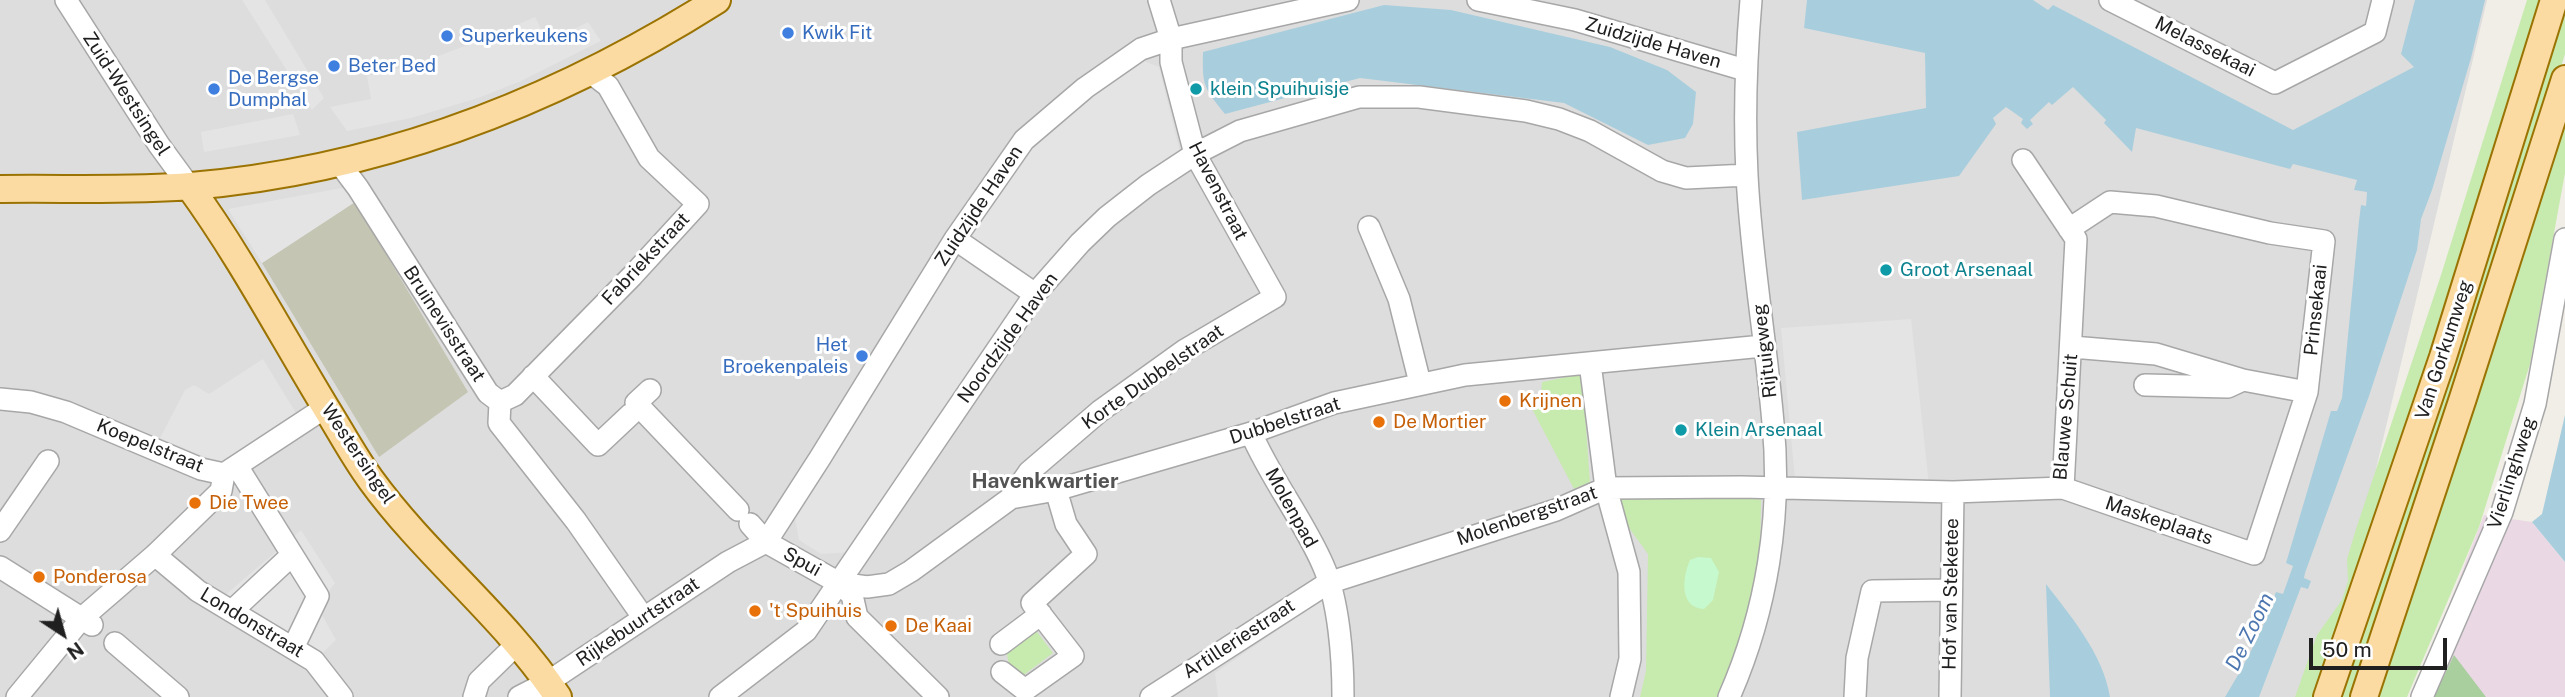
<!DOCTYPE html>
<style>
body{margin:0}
#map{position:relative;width:2565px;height:697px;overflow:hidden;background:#f1eee7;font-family:"Public Sans",sans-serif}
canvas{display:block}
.north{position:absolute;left:28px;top:599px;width:70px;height:70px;-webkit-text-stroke:5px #fff;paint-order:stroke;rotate:144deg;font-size:19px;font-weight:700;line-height:28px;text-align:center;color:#202020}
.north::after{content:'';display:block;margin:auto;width:24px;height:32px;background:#202020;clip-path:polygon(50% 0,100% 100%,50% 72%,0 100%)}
.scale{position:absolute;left:2309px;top:638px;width:138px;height:32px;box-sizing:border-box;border:4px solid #202020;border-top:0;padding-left:9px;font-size:21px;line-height:24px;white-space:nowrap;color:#202020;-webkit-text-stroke:5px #fff;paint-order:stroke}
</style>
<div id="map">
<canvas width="2565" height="697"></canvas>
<div class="north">N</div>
<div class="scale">50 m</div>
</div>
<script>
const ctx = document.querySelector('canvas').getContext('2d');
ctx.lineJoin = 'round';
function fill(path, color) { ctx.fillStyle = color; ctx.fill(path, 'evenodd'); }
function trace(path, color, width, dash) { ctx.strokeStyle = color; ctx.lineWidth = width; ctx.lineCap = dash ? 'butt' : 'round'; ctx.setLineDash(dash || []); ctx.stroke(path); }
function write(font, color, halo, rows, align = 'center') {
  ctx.font = font + ' "Public Sans",sans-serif'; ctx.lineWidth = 6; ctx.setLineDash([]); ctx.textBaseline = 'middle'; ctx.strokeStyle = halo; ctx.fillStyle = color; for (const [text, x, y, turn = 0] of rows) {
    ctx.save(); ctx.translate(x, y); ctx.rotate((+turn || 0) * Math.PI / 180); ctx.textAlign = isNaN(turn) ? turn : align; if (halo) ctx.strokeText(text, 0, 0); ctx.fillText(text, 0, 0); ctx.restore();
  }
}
const residential = new Path2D(`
 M0 0H2487L2322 697H0Z`);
const industrial = new Path2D(`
 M2484 515 2532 522 2565 562V697H2413Z`);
const construction = new Path2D(`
 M355 202 468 392 379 457 262 263Z`);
const grass = new Path2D(`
 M2527 0H2547L2318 697H2295L2317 635 2342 600 2348 581 2347 559 2356 529 2441 275Z
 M2565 0V54L2499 263 2353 697H2338Z
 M2565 114V173L2530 364 2479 527 2407 697H2374Z
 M1582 374 1590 482 1574 489 1530 405 1541 394 1542 382Z
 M1616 496H1741L1761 500 1760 561 1747 631 1723 697H1640L1646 671 1648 554 1616 510Z
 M1034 628 1053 653 1017 680 1009 665 1006 649Z`);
const forest = new Path2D(`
 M2454 655 2486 697H2434Z`);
const park = new Path2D(`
 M1698 557 1711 558 1719 572 1713 600 1704 609C1679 608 1682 578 1690 560Z`);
const parking = new Path2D(`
 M242 0H265L324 98 312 110Z
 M535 17 548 42 588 22 601 41 521 81 478 98 411 118 347 131 330 107 371 99 367 76 417 64 494 35Z
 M1144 61 1159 67 1181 156 1105 212 851 552 821 554 799 540 794 512 950 258 1029 144 1089 94Z
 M293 114 300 135 204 152 201 132Z
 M347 187 355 202 262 263 228 209Z
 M1911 319 1929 485 1795 480 1781 328Z
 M263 359 296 413 222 464 160 438 185 390 194 385 209 394Z
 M301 530 335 583 317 606 336 640 314 661 217 602Z
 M1322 600 1327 613 1333 664V697H1218L1215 673Z`);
const water = new Path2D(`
 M1807 0H2033L2048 10 2053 5 2293 130 2414 67 2401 54 2415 0H2485L2471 58 2432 190 2421 219 2417 250 2369 396 2305 573 2304 578 2311 581 2308 589 2301 587 2259 697H2225C2245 664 2264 629 2276 592L2283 594 2293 566 2286 563 2331 411H2337L2342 398 2359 221 2361 205 2366 206 2367 192 2354 190 2357 180 2293 164 2290 169 2136 128 2132 152 2104 123 2106 120 2073 87 2052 105 2049 102 2030 120 2033 124 2027 129 2021 123 2023 119 2006 107 1993 118 1996 124 1959 176 1802 200 1797 132 1926 108 1925 53 1804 28Z
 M1384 5 1451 10 1610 47 1667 70 1696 92 1693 124 1685 138 1648 145 1564 103 1360 78 1225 114C1204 88 1202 86 1203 52Z
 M2565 415V562L2532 522 2542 514Z
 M2046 584C2072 618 2103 654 2110 697H2050Z`);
const minor = new Path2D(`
 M66 0 159 145 189 186
 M1478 0 1575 20 1745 70
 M2110 0 2275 83 2375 32 2383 0
 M340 164 358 188 488 393 500 402
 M1369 227 1399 299 1420 383
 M955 239 1035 294
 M2072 347 2156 354 2243 380 2307 392
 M1590 363 1606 488 1629 572 1630 659 1621 697
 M533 376 598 445 631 414
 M2145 385 2228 387 2243 380
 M650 390 636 403 738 510
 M0 399 31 402 66 412 201 469 224 474 326 407
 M500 402 515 395 632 276 698 204 649 158 608 86 591 73
 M500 402 499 423 576 521 643 617
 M1251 433C1271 479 1304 521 1323 565 1339 601 1343 658 1343 697
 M237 466 318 596 293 648
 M2063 488 2254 554 2307 392 2324 241 2270 233 2156 206 2110 202 2069 229
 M1011 498 1029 472 1100 411 1185 350 1275 297 1195 154 1171 62V39L1159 0
 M750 524 766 542 839 583 852 595 857 617 938 697
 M0 531 48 461
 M155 555 198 591 314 661 342 697
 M0 567 92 625
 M839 583 867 587 889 584 911 571 1011 498 1056 490 1251 433 1334 403 1465 375 1763 346
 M232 611 292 555
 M115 643 178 697
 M1001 644 1041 614
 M1002 672 1025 690 1073 656 1032 603 1086 554 1066 524 1056 490
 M17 697 82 618 155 555 221 491 224 474
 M474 697 479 681 518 643
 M519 697 548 682 728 562 766 542 820 458 955 239 1024 140 1085 88 1141 49 1171 39 1348 0
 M720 697 806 631 1035 294 1080 243 1107 217 1148 185 1195 154 1240 131 1359 97H1419L1526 111 1559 119 1590 131 1662 171 1686 178 1747 175
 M1151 697 1328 583 1556 510 1606 488 1741 487 1953 492 2063 488 2076 239 2023 160
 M1729 697C1767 611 1782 516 1773 423 1766 340 1751 258 1747 175 1744 116 1746 58 1751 0
 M1855 697 1857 658 1872 591 1951 590
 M1950 697 1953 492
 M2422 697 2502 512 2535 404 2565 239`);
const major = new Path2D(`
 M189 186C240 256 281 334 326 408 341 432 354 457 371 480 427 557 505 617 558 697
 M0 189C63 188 128 191 191 186 382 170 556 102 717 0
 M2327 697 2443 357 2554 0
 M2364 697 2463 398 2565 79`);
const markers = [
 [788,33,7,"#3f7fe0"],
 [447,36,7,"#3f7fe0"],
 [334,66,7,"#3f7fe0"],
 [214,89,7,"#3f7fe0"],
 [1196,89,7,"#0f9aa8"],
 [1886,270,7,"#0f9aa8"],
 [862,356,7,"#3f7fe0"],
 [1505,401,7,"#e8710a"],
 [1379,422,7,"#e8710a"],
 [1681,430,7,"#0f9aa8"],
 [195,503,7,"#e8710a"],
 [39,577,7,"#e8710a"],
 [755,611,7,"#e8710a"],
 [891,626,7,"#e8710a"]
];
const shopNames = [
 ["Kwik Fit",802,33],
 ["Superkeukens",461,36],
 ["Beter Bed",348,66],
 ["De Bergse",228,78],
 ["Dumphal",228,100],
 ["Het",848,345,"right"],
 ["Broekenpaleis",848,367,"right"]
];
const streetNames = [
 ["Zuidzijde Haven",1653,43,16],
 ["Melassekaai",2205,47,27],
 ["Zuid-Westsingel",126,94,57],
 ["Havenstraat",1218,191,63],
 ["Zuidzijde Haven",979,206,-56],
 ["Fabriekstraat",646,259,-47],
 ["Prinsekaai",2316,310,-84],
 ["Bruinevisstraat",444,324,57],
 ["Noordzijde Haven",1008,338,-54],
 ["Van Gorkumweg",2444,350,-72],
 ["Rijtuigweg",1765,351,-97],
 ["Korte Dubbelstraat",1153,377,-35],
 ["Blauwe Schuit",2066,417,-85],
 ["Dubbelstraat",1285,421,-18],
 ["Koepelstraat",150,446,22],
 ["Westersingel",358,454,56],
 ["Vierlinghweg",2512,473,-72],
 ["Molenpad",1291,508,61],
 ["Molenbergstraat",1527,516,-19],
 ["Maskeplaats",2159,521,19],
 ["Spui",802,562,29],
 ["Hof van Steketee",1951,594,-89],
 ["Rijkebuurtstraat",638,622,-34],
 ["Londonstraat",252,623,31],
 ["Artilleriestraat",1239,639,-33]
];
const cultureNames = [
 ["klein Spuihuisje",1210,89],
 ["Groot Arsenaal",1900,270],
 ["Klein Arsenaal",1695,430]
];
const foodNames = [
 ["Krijnen",1519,401],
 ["De Mortier",1393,422],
 ["Die Twee",209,503],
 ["Ponderosa",53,577],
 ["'t Spuihuis",769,611],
 ["De Kaai",905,626]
];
const neighbourhoodNames = [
 ["Havenkwartier",1045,482]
];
const waterNames = [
 ["De Zoom",2250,632,-64]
];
fill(residential, '#dedddd');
fill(industrial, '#ead9e5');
fill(construction, '#c4c5b2');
fill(grass, '#c7eaae');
fill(forest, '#a8cf9d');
fill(park, '#c6f9ce');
fill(parking, '#e4e4e4');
fill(water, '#a8cedd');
trace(minor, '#a7a7a7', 24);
trace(major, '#9b7302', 30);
trace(minor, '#fff', 21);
trace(major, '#fbdba2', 26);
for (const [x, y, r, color] of markers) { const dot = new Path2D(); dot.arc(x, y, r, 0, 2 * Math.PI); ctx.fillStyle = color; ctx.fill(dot); trace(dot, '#fff', 2.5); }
write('19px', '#366cbe', '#fff', shopNames, 'left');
write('19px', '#202020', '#fff', streetNames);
write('19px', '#0d838f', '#fff', cultureNames, 'left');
write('19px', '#c56008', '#fff', foodNames, 'left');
write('bold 21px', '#535353', '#fff', neighbourhoodNames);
write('italic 21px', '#4d77b0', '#fff', waterNames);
</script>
